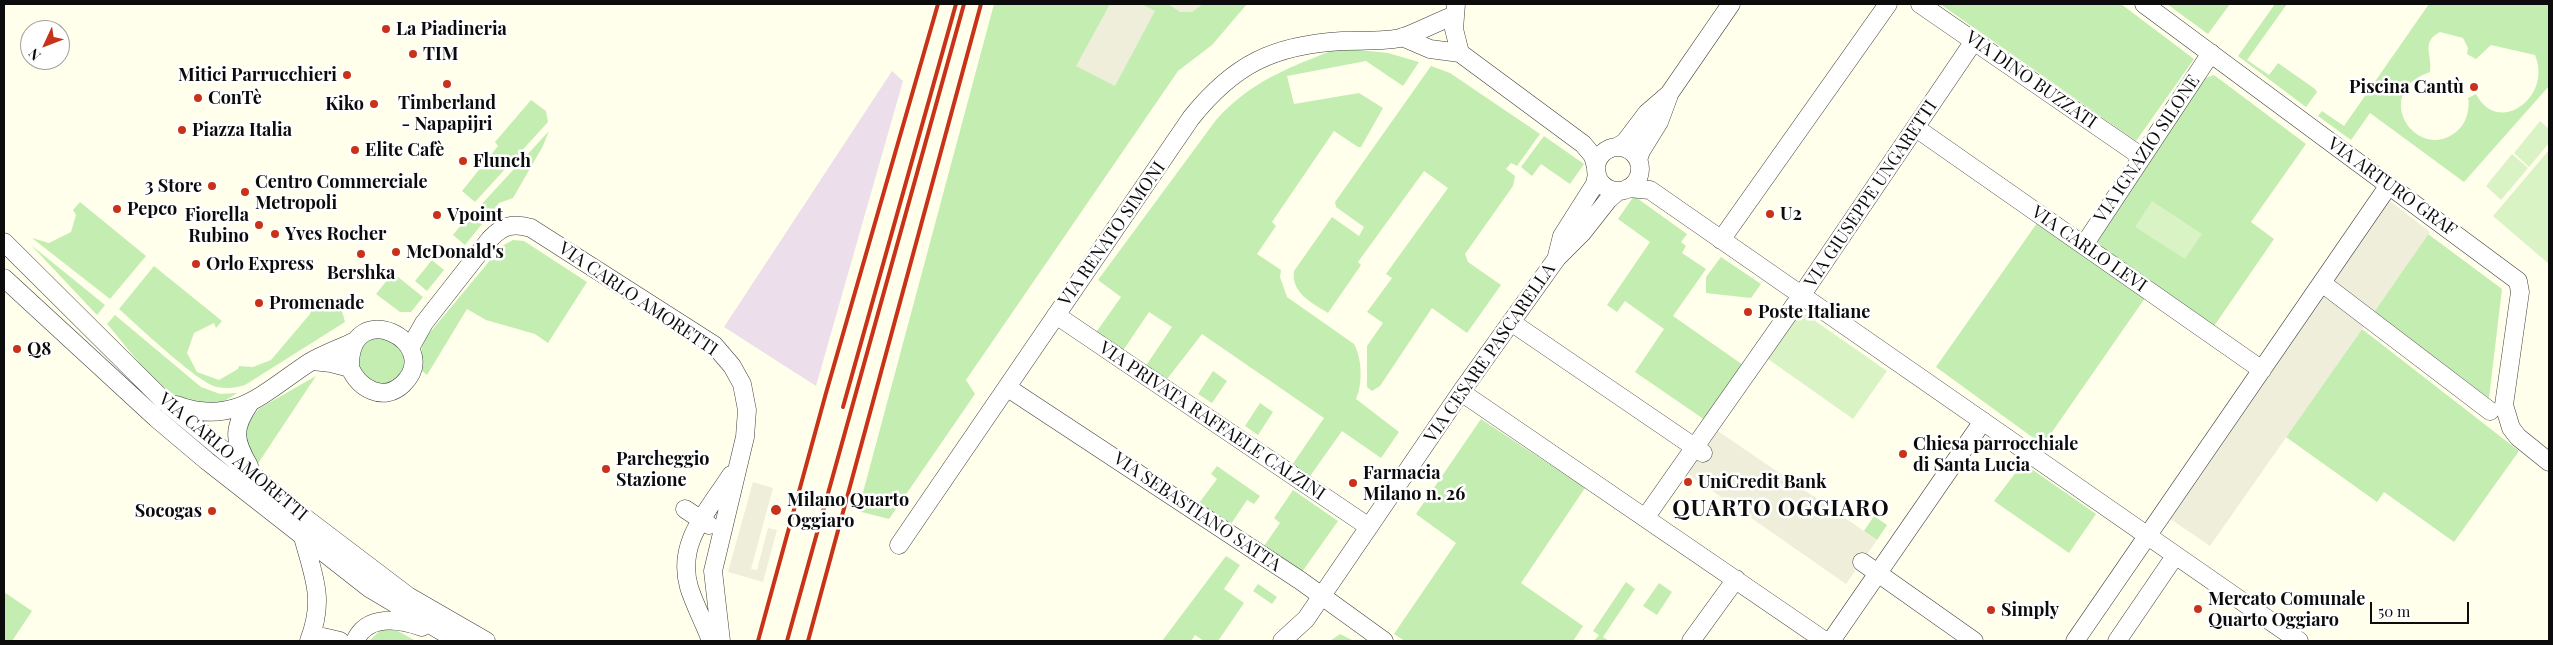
<!DOCTYPE html>
<meta charset="utf-8">
<style>
body{margin:0}
#map{position:relative;width:2553px;height:645px;overflow:hidden;background:#ffffeb;font-family:"Playfair Display",serif}
canvas{display:block}
.frame{position:absolute;inset:0;border:5px solid #0c0c0c;pointer-events:none}
.north{position:absolute;left:20px;top:20px;width:50px;height:50px;box-sizing:border-box;background:#fff;border:1px solid #9e9e9e;border-radius:50%;rotate:227deg;font-size:14px;font-weight:700;line-height:20px;text-align:center;color:#0c0c0c}
.north::after{content:'';display:block;margin:auto;width:18px;height:22px;background:#c83218;clip-path:polygon(50% 0,100% 100%,50% 72%,0 100%)}
.scale{position:absolute;left:2370px;top:602px;width:99px;height:22px;box-sizing:border-box;border:2px solid #0c0c0c;border-top:0;padding-left:6px;font-size:15px;line-height:18px;white-space:nowrap;color:#0c0c0c;-webkit-text-stroke:4px #fff;paint-order:stroke}
</style>
<div id="map">
<canvas width="2553" height="645"></canvas>
<div class="frame"></div>
<div class="north">N</div>
<div class="scale">50 m</div>
</div>
<script>
const ctx = document.querySelector('canvas').getContext('2d');
ctx.lineJoin = 'round';
function fill(path, color) { ctx.fillStyle = color; ctx.fill(path, 'evenodd'); }
function trace(path, color, width, dash) { ctx.strokeStyle = color; ctx.lineWidth = width; ctx.lineCap = dash ? 'butt' : 'round'; ctx.setLineDash(dash || []); ctx.stroke(path); }
function write(font, color, halo, rows, align = 'center') {
  ctx.font = font + ' "Playfair Display",serif'; ctx.lineWidth = 5; ctx.setLineDash([]); ctx.textBaseline = 'middle'; ctx.strokeStyle = halo; ctx.fillStyle = color; for (const [text, x, y, turn = 0] of rows) {
    ctx.save(); ctx.translate(x, y); ctx.rotate((+turn || 0) * Math.PI / 180); ctx.textAlign = isNaN(turn) ? turn : align; if (halo) ctx.strokeText(text, 0, 0); ctx.fillText(text, 0, 0); ctx.restore();
  }
}
const industrial = new Path2D(`
 M892 71 903 81 816 386 724 327Z`);
const green = new Path2D(`
 M994 4H1247L1212 45 1178 71 966 380 975 394 889 519 858 511Z
 M1940 4H2121L2194 59 2136 141Z
 M2167 4H2230L2208 34Z
 M2275 4H2287L2247 60 2269 75 2278 63 2315 89 2317 92 2306 107 2238 56Z
 M2429 4H2549V86L2464 182 2370 113 2351 140 2318 116 2322 111 2344 126ZM2440 32 2463 38 2468 48 2467 54 2476 59 2491 45 2535 55C2553 97 2498 137 2476 94L2468 98C2470 107 2467 120 2461 127 2422 170 2366 94 2430 72 2433 56 2420 42 2440 32Z
 M1338 48 1388 53 1419 62 1403 86 1366 61 1287 76 1294 104 1359 93 1383 108 1361 147H1358L1334 131 1272 222 1276 226 1257 254 1281 270 1280 277 1287 297 1354 344C1362 358 1363 384 1356 399L1399 432 1381 458 1342 431 1308 479 1290 468 1324 418 1202 334 1164 383 1145 367 1172 327 1149 312 1122 352 1095 334 1121 297 1098 280 1216 120C1252 80 1289 68 1338 48Z
 M1431 66 1450 73 1540 134 1517 166 1511 163 1506 169 1515 176 1513 186 1465 254 1468 262 1501 285 1467 333 1432 308 1380 386 1372 391 1367 387V346L1383 323 1367 312 1392 278 1386 274 1448 188 1424 171 1358 262 1361 265 1328 313C1312 303 1291 293 1294 271L1332 217 1359 236 1364 227 1336 207 1335 202Z
 M2214 75 2306 144 2251 222 2274 239 2212 329 2096 244 2199 80Z
 M531 100 546 111 548 122 475 202 462 191 498 146 495 142Z
 M549 131 543 146 513 198 499 203 489 215 479 207Z
 M1544 136 1584 164 1570 184 1541 164 1532 176 1521 167Z
 M1634 196 1687 234 1681 242 1686 246 1682 253 1706 269 1673 316 1743 365 1705 420 1635 372 1664 329 1625 301 1617 312 1607 305 1650 242 1618 219Z
 M80 202 146 256 110 299 32 238 49 243 71 232 76 215 73 210Z
 M470 214 482 224 465 245 453 235Z
 M2037 223 2145 298 2043 445 1936 367Z
 M2428 234 2502 289 2489 398 2374 312Z
 M513 240 524 241 587 282 548 343 535 334 486 320 467 309 427 375 422 371V347L427 336 502 246Z
 M31 245 105 305 97 315Z
 M1721 257 1761 284 1751 298 1706 293V277Z
 M432 260 444 270 427 291 415 281Z
 M154 266 222 321 216 328 214 323 194 333 187 353 197 372 219 380 238 369 239 366 253 367 271 360 310 314 315 300 329 297C340 304 342 310 345 322L245 385C235 388 227 389 217 387 198 383 137 325 119 309Z
 M393 273 423 297 411 312H400L376 294Z
 M115 315 201 387 220 394 237 393C229 398 218 406 209 406 165 405 133 353 107 324Z
 M2362 329 2519 451 2454 542 2384 492 2377 502 2286 437Z
 M356 361a24 24 0 1 1 48 0a24 24 0 1 1-48 0Z
 M1213 371 1227 381 1212 403 1198 394Z
 M316 376 257 465 246 448V424L260 408Z
 M1260 403 1273 412 1258 435 1245 426Z
 M1481 419 1585 488 1521 583 1583 626 1573 641H1405L1394 634 1456 543 1416 514Z
 M2023 463 2096 514 2069 553 1994 501Z
 M1217 466 1260 496 1254 504 1247 500 1231 524 1199 503 1217 479 1211 474Z
 M1293 490 1338 521 1302 572 1264 546 1280 523 1274 518Z
 M1874 516 1887 525 1877 540 1864 531Z
 M1226 556 1240 565 1224 589 1244 603 1218 641H1204L1195 635 1191 641H1162Z
 M1626 582 1635 589 1603 637 1609 641H1594L1599 635 1593 631Z
 M1659 583 1672 592 1657 615 1643 606Z
 M1258 584 1277 597 1272 604 1253 591Z
 M4 592 32 611 12 641H4Z
 M382 629H394L416 641H369Z
 M1340 634 1354 641H1330Z`);
const pitch = new Path2D(`
 M2540 121 2549 129V143L2529 167 2514 153Z
 M2549 150V264L2493 216Z
 M2512 154 2528 168 2501 200 2486 186Z
 M2152 201 2202 234 2185 259 2135 227Z
 M1801 311 1887 371 1853 419 1768 359Z`);
const plaza = new Path2D(`
 M1110 4H1142L1155 11 1115 86 1076 66Z
 M1168 4H1203L1192 12H1180Z
 M2386 198 2430 232 2210 546 2166 516Z
 M1718 431 1877 540 1846 584 1688 474Z
 M753 482 773 488 751 569 757 570 768 528 777 530 763 582 728 572Z`);
const minor = new Path2D(`
 M1456 4 1454 29 1460 53
 M1920 4 2142 157
 M2144 4 2518 281 2520 292 2504 405 2511 428 2518 437 2549 462
 M1402 37 1430 49 1460 53 1583 144 1593 156 1596 167
 M1916 128 2262 370
 M1617 147 1625 142 1647 113 1669 94 1731 4
 M1596 169a22 22 0 1 1 44 0a22 22 0 1 1-44 0Z
 M1638 160 1641 151 1659 122 1669 95
 M1628 188 1650 190 2299 641
 M1721 240 1888 4
 M4 242 164 401 300 514 408 596 486 641
 M2084 245 2211 53
 M1557 256 1562 236 1595 184 1597 174
 M4 278 156 418 207 461 369 588 458 641
 M2322 283 2490 411
 M1056 315 1369 527
 M1511 322 1703 453
 M410 348 424 323 490 239C503 225 513 223 531 228L714 345 732 366 742 384 747 410 745 437 713 571 721 641
 M313 361 331 363 350 368C359 388 383 403 403 384 445 342 348 294 350 368
 M1008 388 1301 581 1384 641
 M1461 392 1825 641
 M176 405C235 427 264 392 310 362 324 354 341 348 355 341
 M249 466C234 440 232 429 250 403
 M685 509 709 525
 M1645 518 1801 296 1974 41
 M303 537C314 578 325 599 309 641
 M899 545 1191 118C1234 64 1274 45 1342 41 1360 40 1388 42 1404 37 1420 31 1437 22 1453 16
 M1862 562 1974 641
 M313 641 323 637 340 641
 M355 641C367 614 399 619 422 627
 M711 641C705 624 694 604 689 587 676 542 709 510 731 475
 M1282 641 1306 619 1461 392 1557 258 1582 233 1608 200 1618 191
 M1691 641 1736 579
 M1831 641 1983 421
 M2075 641 2389 185
 M2117 641 2175 556`);
const rail = new Path2D(`
 M843 407 956 4
 M758 641 826 393 938 4
 M787 641 964 4
 M808 641 981 4`);
const markers = [
 [386,29,5,"#c83218"],
 [413,54,5,"#c83218"],
 [347,75,5,"#c83218"],
 [447,84,5,"#c83218"],
 [2474,87,5,"#c83218"],
 [198,98,5,"#c83218"],
 [374,104,5,"#c83218"],
 [182,130,5,"#c83218"],
 [355,150,5,"#c83218"],
 [463,161,5,"#c83218"],
 [212,186,5,"#c83218"],
 [245,192,5,"#c83218"],
 [117,209,5,"#c83218"],
 [1770,214,5,"#c83218"],
 [437,215,5,"#c83218"],
 [259,225,5,"#c83218"],
 [275,234,5,"#c83218"],
 [396,252,5,"#c83218"],
 [361,254,5,"#c83218"],
 [196,264,5,"#c83218"],
 [259,303,5,"#c83218"],
 [1748,312,5,"#c83218"],
 [17,349,5,"#c83218"],
 [1903,454,5,"#c83218"],
 [606,469,5,"#c83218"],
 [1688,482,5,"#c83218"],
 [1353,483,5,"#c83218"],
 [776,510,6,"#c83218"],
 [212,511,5,"#c83218"],
 [2198,609,5,"#c83218"],
 [1991,610,5,"#c83218"]
];
const poiNames = [
 ["La Piadineria",396,29],
 ["TIM",423,54],
 ["Mitici Parrucchieri",337,75,"right"],
 ["Piscina Cantù",2464,87,"right"],
 ["ConTè",208,98],
 ["Timberland",447,103,"center"],
 ["- Napapijri",447,124,"center"],
 ["Kiko",364,104,"right"],
 ["Piazza Italia",192,130],
 ["Elite Cafè",365,150],
 ["Flunch",473,161],
 ["Centro Commerciale",255,182],
 ["Metropoli",255,203],
 ["3 Store",202,186,"right"],
 ["Pepco",127,209],
 ["U2",1780,214],
 ["Fiorella",249,215,"right"],
 ["Rubino",249,236,"right"],
 ["Vpoint",447,215],
 ["Yves Rocher",285,234],
 ["McDonald's",406,252],
 ["Orlo Express",206,264],
 ["Bershka",361,273,"center"],
 ["Promenade",269,303],
 ["Poste Italiane",1758,312],
 ["Q8",27,349],
 ["Chiesa parrocchiale",1913,444],
 ["di Santa Lucia",1913,465],
 ["Parcheggio",616,459],
 ["Stazione",616,480],
 ["Farmacia",1363,473],
 ["Milano n. 26",1363,494],
 ["UniCredit Bank",1698,482],
 ["Milano Quarto",787,500],
 ["Oggiaro",787,521],
 ["Socogas",202,511,"right"],
 ["Mercato Comunale",2208,599],
 ["Quarto Oggiaro",2208,620],
 ["Simply",2001,610]
];
const streetNames = [
 ["VIA DINO BUZZATI",2031,80,35],
 ["VIA IGNAZIO SILONE",2147,149,-56],
 ["VIA ARTURO GRAF",2392,187,36],
 ["VIA GIUSEPPE UNGARETTI",1871,194,-56],
 ["VIA RENATO SIMONI",1112,234,-55],
 ["VIA CARLO LEVI",2089,249,35],
 ["VIA CARLO AMORETTI",638,299,34],
 ["VIA CESARE PASCARELLA",1490,353,-55],
 ["VIA PRIVATA RAFFAELE CALZINI",1212,421,34],
 ["VIA CARLO AMORETTI",233,457,40],
 ["VIA SEBASTIANO SATTA",1197,512,34]
];
const districtNames = [
 ["QUARTO OGGIARO",1781,509]
];
fill(industrial, '#ecdfeb');
fill(green, '#c4edb1');
fill(pitch, '#daf3c4');
fill(plaza, '#efeeda');
trace(minor, '#3f3f3f', 19);
trace(minor, '#fff', 18);
trace(rail, '#c83218', 4);
for (const [x, y, r, color] of markers) { const dot = new Path2D(); dot.arc(x, y, r, 0, 2 * Math.PI); ctx.fillStyle = color; ctx.fill(dot); trace(dot, '#fff', 2); }
write('bold 18px', '#0c0c0c', '#fff', poiNames, 'left');
write('18px', '#0c0c0c', '#fff', streetNames);
ctx.letterSpacing = '1px';
write('bold 22px', '#0c0c0c', '#fff', districtNames);
ctx.letterSpacing = '0px';
</script>
